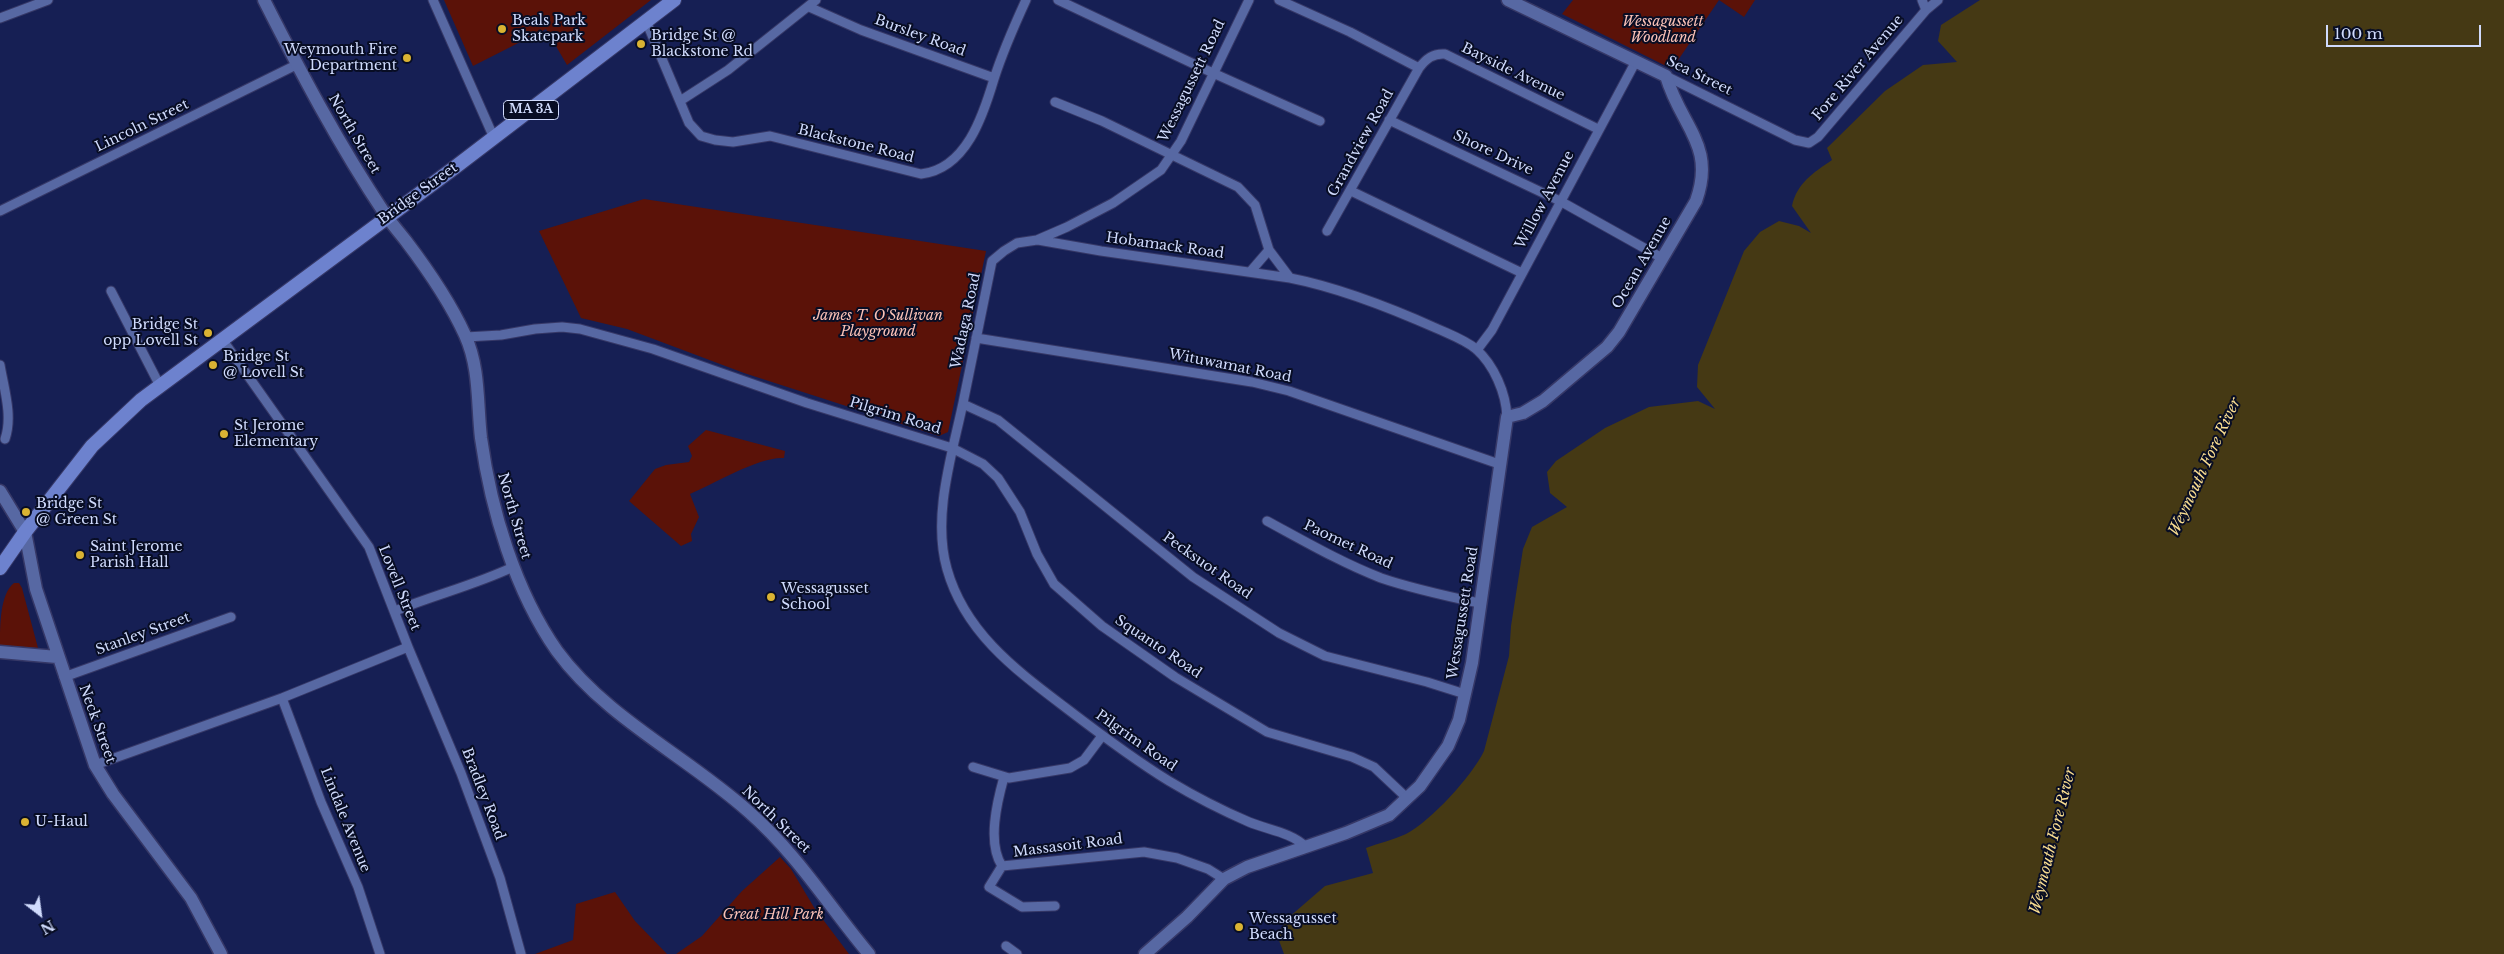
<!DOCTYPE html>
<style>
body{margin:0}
#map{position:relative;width:2504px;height:954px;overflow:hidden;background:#161f54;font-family:"Libre Baskerville",serif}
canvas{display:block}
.north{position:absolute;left:15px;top:889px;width:50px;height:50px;-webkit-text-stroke:4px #080d24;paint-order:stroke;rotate:150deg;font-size:14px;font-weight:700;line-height:20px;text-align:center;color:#d0dbfd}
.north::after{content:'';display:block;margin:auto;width:18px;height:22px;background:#d0dbfd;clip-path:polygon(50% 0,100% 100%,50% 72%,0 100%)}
.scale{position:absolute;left:2326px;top:25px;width:155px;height:22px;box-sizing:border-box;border:2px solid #d0dbfd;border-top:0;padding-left:6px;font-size:15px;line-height:18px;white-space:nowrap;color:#d0dbfd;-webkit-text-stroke:4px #080d24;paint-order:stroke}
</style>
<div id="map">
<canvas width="2504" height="954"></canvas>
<div class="north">N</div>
<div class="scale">100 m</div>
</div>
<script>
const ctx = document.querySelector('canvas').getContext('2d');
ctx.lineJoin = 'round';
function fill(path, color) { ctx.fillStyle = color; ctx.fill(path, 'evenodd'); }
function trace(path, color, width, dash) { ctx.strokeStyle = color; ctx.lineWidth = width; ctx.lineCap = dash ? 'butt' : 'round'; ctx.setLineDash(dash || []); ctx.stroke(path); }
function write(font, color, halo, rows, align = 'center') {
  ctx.font = font + ' "Libre Baskerville",serif'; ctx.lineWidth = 4; ctx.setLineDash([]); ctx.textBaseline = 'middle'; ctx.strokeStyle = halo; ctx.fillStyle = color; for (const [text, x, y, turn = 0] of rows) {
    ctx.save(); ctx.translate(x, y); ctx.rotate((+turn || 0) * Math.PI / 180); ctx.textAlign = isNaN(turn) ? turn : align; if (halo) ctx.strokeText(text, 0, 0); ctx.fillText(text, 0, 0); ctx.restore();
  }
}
const green = new Path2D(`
 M444 0H651L567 65 546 29 473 66Z
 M1573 0H1755L1744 17 1719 0 1672 69 1562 14Z
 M644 199 986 251 948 432 939 436 744 373 627 329 581 318 539 231Z
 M706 430 785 451 784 458C760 456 713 484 690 494L699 517 691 534 692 541 681 546 629 501 655 469 666 465 689 462 692 456 688 446Z
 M14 583H19L22 588 38 648 0 645C0 625 0 594 14 583Z
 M780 857 791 869 815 909 849 954H676L702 936 742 891Z
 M615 892 635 921 667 954H535L573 940 576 904Z`);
const water = new Path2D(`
 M1980 0H2504V954H1284L1277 935 1288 918 1325 886 1373 873 1366 848C1379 843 1393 840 1406 834 1431 821 1472 776 1484 751L1509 656 1511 626 1523 549 1532 527 1567 507 1550 493 1547 472 1556 461 1605 428 1649 407 1698 401 1715 409 1697 387 1698 365 1744 251 1760 232 1779 221 1799 226 1811 233 1792 206C1797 183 1813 173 1832 160L1827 148 1885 91 1923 65 1957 62 1938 41 1941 25Z`);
const street = new Path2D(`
 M433 0 494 138
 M1058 0 1213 73 1320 121
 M1249 0 1181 141 1161 170 1113 203 1067 227 1037 240 1017 243 1004 251 992 261C982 308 973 356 963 403 952 455 932 516 947 569 965 633 1016 670 1066 708 1100 734 1133 759 1169 781 1194 796 1221 810 1249 822 1268 830 1290 832 1305 846
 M1279 0 1350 32 1419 68
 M1922 0 1926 10
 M809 7 861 30 994 78
 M0 18 48 0
 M646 21 689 123 701 136 715 140 733 142 770 136 921 174C966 169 983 116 994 79 1002 54 1015 24 1026 0
 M1666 76 1795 140 1809 143 1818 137 1926 10 1938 0
 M680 101 728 70 816 0
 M1055 102 1102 121 1238 187 1255 205 1269 250 1290 278C1341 288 1391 308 1438 329 1451 335 1465 340 1476 349 1494 365 1506 393 1507 417
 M1389 120 1560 201 1662 258
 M1351 191 1522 273
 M0 211 296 65
 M1327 231 1419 68C1426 59 1433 53 1445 54L1598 129
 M1038 240 1101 251 1290 278
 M1250 272 1269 250
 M111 291 160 386
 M466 337 501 335 535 329 562 327 580 329 653 349 807 403 952 448 983 464 998 478 1020 512 1037 554 1054 584 1102 626 1175 677 1267 732 1352 757 1374 767 1408 799
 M976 338 1252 382 1289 391 1499 464
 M1477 350 1492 330 1636 61
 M0 365C4 389 13 416 5 439
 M963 404 998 420 1193 577 1279 633 1325 656 1427 682 1465 694
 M1267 521C1304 541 1342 563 1381 578 1413 589 1446 596 1479 603
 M395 611C434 595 475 585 513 567
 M408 647 461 773 500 878 521 954
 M64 677 231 617
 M282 698 321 802 358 887 380 954
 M95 765 282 698 408 647 369 547 222 339
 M973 767 1009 778 1070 768 1084 760 1102 736
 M1002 866 1144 852 1177 858 1208 869 1224 879
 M1002 866 989 887 1022 907 1055 906
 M1002 866C987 843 997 802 1004 777
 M1006 946 1017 954`);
const secondary = new Path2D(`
 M264 0C301 73 339 145 385 214 391 223 399 232 406 241 428 270 450 302 465 335 480 368 477 403 481 438 491 510 515 591 557 651 606 718 688 757 749 812 798 855 828 905 869 954
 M0 491 25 532 36 589 95 765 113 794 191 898 221 954
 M0 652 57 657
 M1145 954 1187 917 1224 879 1247 867 1346 833 1389 815 1420 786 1448 746 1459 720 1472 663 1507 417 1523 413 1543 401 1607 347 1619 332 1696 201C1716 145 1681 127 1666 76L1508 0`);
const primary = new Path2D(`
 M0 568 25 532 92 446 141 400 454 168 674 0`);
const markers = [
 [502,29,5,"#dab333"],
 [641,44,5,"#dab333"],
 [407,58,5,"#dab333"],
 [208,333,5,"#dab333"],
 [213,365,5,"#dab333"],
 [224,434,5,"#dab333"],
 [26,512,5,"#dab333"],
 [80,555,5,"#dab333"],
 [771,597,5,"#dab333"],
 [25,822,5,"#dab333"],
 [1239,927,5,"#dab333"]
];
const shields = [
 [531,110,55]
];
const shieldNames = [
 ["MA 3A",531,110]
];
const poiNames = [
 ["Beals Park",512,21],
 ["Skatepark",512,37],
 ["Bridge St @",651,36],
 ["Blackstone Rd",651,52],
 ["Weymouth Fire",397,50,"right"],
 ["Department",397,66,"right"],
 ["Bridge St",198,325,"right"],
 ["opp Lovell St",198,341,"right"],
 ["Bridge St",223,357],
 ["@ Lovell St",223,373],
 ["St Jerome",234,426],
 ["Elementary",234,442],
 ["Bridge St",36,504],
 ["@ Green St",36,520],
 ["Saint Jerome",90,547],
 ["Parish Hall",90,563],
 ["Wessagusset",781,589],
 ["School",781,605],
 ["U-Haul",35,822],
 ["Wessagusset",1249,919],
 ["Beach",1249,935]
];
const parkNames = [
 ["Wessagussett",1663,22],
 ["Woodland",1663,38],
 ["James T. O'Sullivan",878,316],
 ["Playground",878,332],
 ["Great Hill Park",773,915]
];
const streetNames = [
 ["Bursley Road",920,36,20],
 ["Fore River Avenue",1858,68,-50],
 ["Bayside Avenue",1513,72,26],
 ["Sea Street",1699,76,26],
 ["Wessagussett Road",1192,81,-64],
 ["Lincoln Street",142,126,-26],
 ["North Street",354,134,60],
 ["Grandview Road",1361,143,-61],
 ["Blackstone Road",856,144,14],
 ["Shore Drive",1493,153,25],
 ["Bridge Street",418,194,-36],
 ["Willow Avenue",1545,200,-62],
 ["Hobamack Road",1165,246,8],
 ["Ocean Avenue",1642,263,-60],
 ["Wadaga Road",966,321,-78],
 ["Wituwamat Road",1230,366,11],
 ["Pilgrim Road",895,416,17],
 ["North Street",514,516,74],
 ["Paomet Road",1348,545,25],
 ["Pecksuot Road",1207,566,35],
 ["Lovell Street",399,588,68],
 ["Wessagussett Road",1463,613,-81],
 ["Stanley Street",143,634,-20],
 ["Squanto Road",1158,647,34],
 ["Neck Street",97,724,70],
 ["Pilgrim Road",1136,741,35],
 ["Bradley Road",483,794,69],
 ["Lindale Avenue",345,820,68],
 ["North Street",776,820,44],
 ["Massasoit Road",1068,846,-7]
];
const waterNames = [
 ["Weymouth Fore River",2205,467,-65],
 ["Weymouth Fore River",2053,841,-76]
];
fill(green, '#5b1208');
fill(water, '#453914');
trace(street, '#363867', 11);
trace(secondary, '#363867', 15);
trace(primary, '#363867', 16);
trace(street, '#5768a3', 9);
trace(secondary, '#5768a3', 12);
trace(primary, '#6d82ce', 14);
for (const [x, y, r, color] of markers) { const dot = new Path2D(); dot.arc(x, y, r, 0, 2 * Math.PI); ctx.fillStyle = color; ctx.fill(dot); trace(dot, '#080d24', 2); }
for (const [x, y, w] of shields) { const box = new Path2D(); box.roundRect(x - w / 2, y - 9.5, w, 19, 4); ctx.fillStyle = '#080d24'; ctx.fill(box); trace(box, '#d0dbfd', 1); }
write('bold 12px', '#d0dbfd', null, shieldNames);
write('14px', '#d0dbfd', '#080d24', poiNames, 'left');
write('italic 14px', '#fac1b6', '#080d24', parkNames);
write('14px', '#d0dbfd', '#080d24', streetNames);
write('italic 15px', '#f9dd90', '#080d24', waterNames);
</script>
